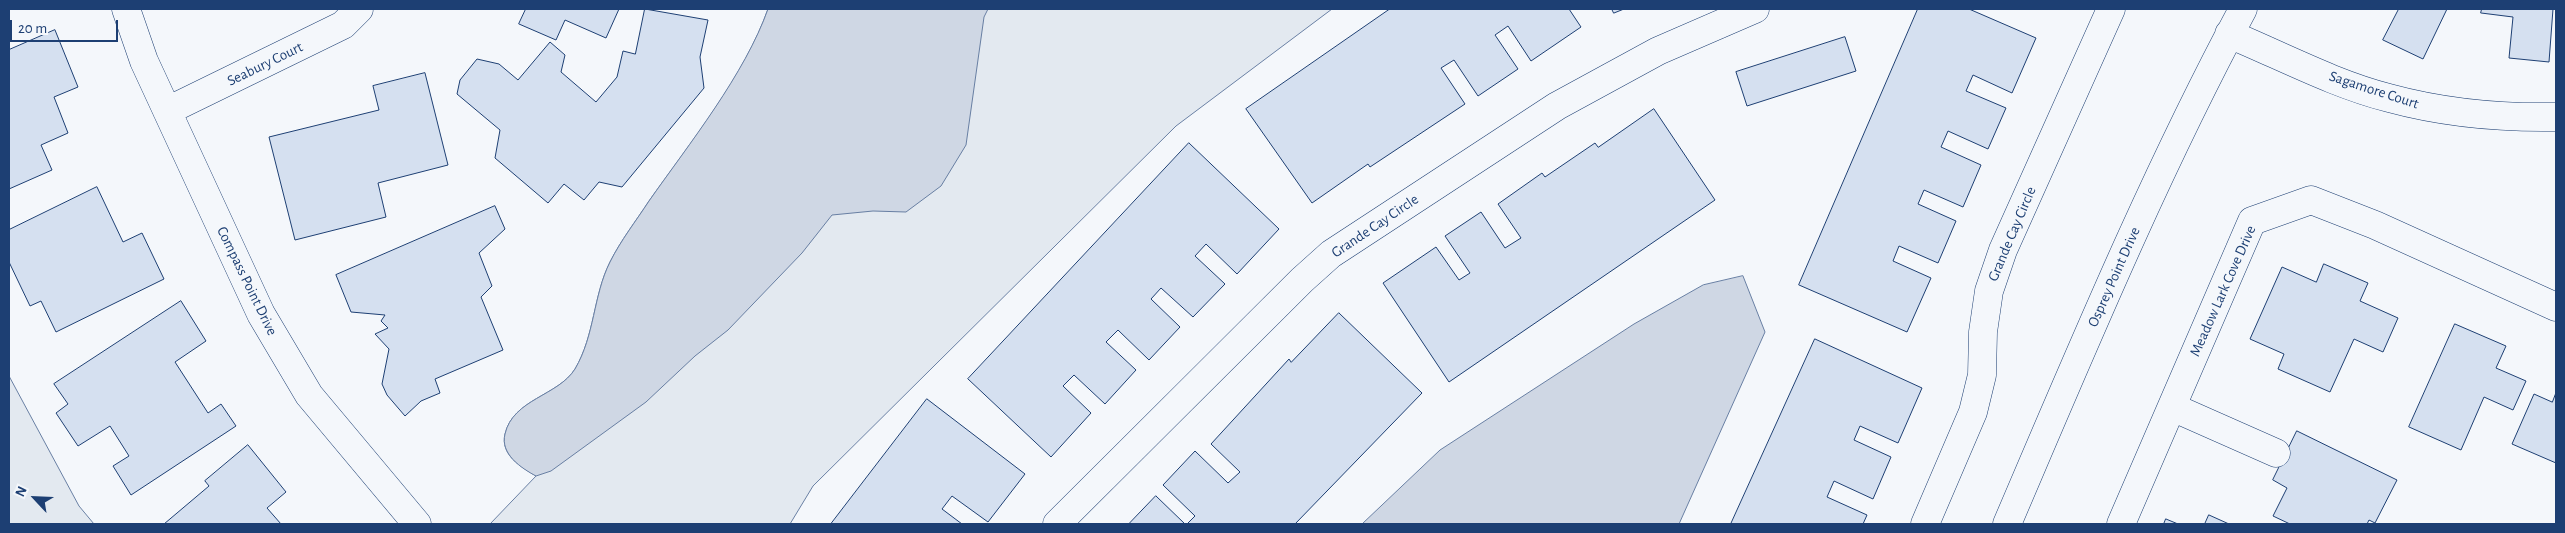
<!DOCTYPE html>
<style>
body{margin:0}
#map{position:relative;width:2565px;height:533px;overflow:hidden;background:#f4f7fb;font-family:"Alegreya Sans",sans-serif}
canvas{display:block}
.frame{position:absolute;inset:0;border:10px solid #1d3f73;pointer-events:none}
.north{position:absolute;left:10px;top:473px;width:50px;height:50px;-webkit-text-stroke:4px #f4f7fb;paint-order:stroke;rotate:295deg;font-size:14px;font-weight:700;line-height:20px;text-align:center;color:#1d3f73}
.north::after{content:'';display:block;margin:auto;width:18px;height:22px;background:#1d3f73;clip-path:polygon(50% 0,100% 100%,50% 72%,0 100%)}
.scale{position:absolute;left:10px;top:20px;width:108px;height:22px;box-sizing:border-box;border:2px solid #1d3f73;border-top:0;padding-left:6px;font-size:15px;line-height:18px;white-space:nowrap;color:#1d3f73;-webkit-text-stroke:4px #f4f7fb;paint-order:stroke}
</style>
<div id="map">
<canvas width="2565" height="533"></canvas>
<div class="frame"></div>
<div class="north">N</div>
<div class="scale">20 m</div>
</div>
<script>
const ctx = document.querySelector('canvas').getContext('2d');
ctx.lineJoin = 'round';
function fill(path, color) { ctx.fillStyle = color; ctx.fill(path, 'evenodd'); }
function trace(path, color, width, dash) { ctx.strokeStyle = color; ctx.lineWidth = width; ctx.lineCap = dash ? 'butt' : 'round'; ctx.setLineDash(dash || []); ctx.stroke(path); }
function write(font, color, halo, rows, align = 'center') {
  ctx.font = font + ' "Alegreya Sans",sans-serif'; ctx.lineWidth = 4; ctx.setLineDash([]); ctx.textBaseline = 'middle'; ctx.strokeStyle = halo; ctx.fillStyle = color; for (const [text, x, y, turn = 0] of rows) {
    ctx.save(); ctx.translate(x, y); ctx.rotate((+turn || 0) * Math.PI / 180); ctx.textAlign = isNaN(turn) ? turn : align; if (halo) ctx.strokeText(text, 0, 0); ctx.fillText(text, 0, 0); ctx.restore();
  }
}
const green = new Path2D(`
 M768 9H1332L1176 126 813 486 790 524H490L536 476C521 467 500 455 505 434 513 399 558 396 575 369 595 335 593 296 610 262 621 240 636 221 649 201 690 143 745 75 768 9Z
 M9 376 79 506 94 524H9Z`);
const water = new Path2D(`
 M768 9H988L984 17 966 145 941 186 906 212 873 211 832 215 802 253 728 330 695 356 646 402 551 471 536 476C521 468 500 454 505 434 513 399 558 396 575 369 595 335 593 296 610 262 621 240 636 221 649 201 689 144 745 74 768 9Z
 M1743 276 1765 332 1679 524H1362L1440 450 1634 324 1703 285Z`);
const building = new Path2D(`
 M526 9H619L606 38 565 20 556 40 519 24Z
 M645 9 708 20 700 57 704 88 622 187 599 182 584 200 564 184 548 203 495 158 500 130 457 94 460 80 477 59 499 64 518 80 550 42 565 55 561 72 596 102 617 77 623 51 635 54Z
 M1390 9H1569L1581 27 1531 61 1508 26 1495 35 1518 69 1478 96 1454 60 1441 68 1465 104 1370 167 1368 164 1312 203 1246 109Z
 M1612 9H1624L1614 13Z
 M1918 9H1969L2036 38 2012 93 1973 75 1966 91 2006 108 1988 149 1948 131 1941 147 1981 165 1963 207 1924 190 1918 204 1956 221 1938 263 1899 246 1893 261 1931 278 1907 332 1799 285Z
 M2399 9H2447L2423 59 2383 40Z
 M2482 9H2553L2549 62 2509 58 2513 17 2481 13Z
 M55 30 78 87 54 97 68 133 41 145 52 170 9 189V50Z
 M1845 37 1856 71 1747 106 1736 72Z
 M425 73 448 165 378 183 386 217 295 240 269 137 379 110 373 86Z
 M1654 109 1715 200 1449 382 1383 283 1436 247 1459 280 1470 273 1445 236 1481 212 1505 248 1521 238 1498 204 1542 173 1545 177 1595 143 1598 147Z
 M1189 143 1279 229 1237 274 1206 244 1195 256 1225 284 1193 317 1161 288 1151 299 1180 327 1149 360 1118 330 1106 342 1136 370 1105 404 1074 375 1063 386 1091 413 1051 457 968 379Z
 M97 187 123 242 142 233 164 279 56 332 41 301 30 306 9 262V230Z
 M495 206 505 229 479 253 492 286 481 297 503 350 435 379 440 393 421 401 405 416 387 395 382 384 389 349 375 334 388 328 381 321 385 315 351 312 336 275Z
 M2324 264 2368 283 2360 301 2398 318 2383 352 2354 339 2330 392 2278 369 2284 354 2250 339 2282 267 2316 282Z
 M181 301 206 341 175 362 208 413 221 404 236 426 131 495 113 466 129 456 110 426 78 446 56 413 68 404 54 384Z
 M1339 313 1422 393 1295 524H1187L1195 516 1163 485 1195 451 1228 483 1240 472 1211 444 1289 359 1291 362Z
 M2455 324 2506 346 2496 368 2526 381 2513 410 2484 397 2461 450 2409 427Z
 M1815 339 1922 388 1898 443 1860 426 1854 440 1891 457 1873 499 1834 481 1827 497 1867 515 1863 524H1731Z
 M2556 393V463L2512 444 2534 394 2552 402Z
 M927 399 1025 474 988 522 952 496 942 509 962 524H831Z
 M2297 431 2397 480 2375 523 2369 520 2367 524H2290L2273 516 2287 488 2273 480Z
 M248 445 286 492 267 508 281 524H164L209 486 205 481Z
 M1156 496 1185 524H1129Z
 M2209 515 2229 524H2205Z
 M2166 519 2178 524H2164Z`);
const minor = new Path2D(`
 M126 9 144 61 261 314 309 395 417 524
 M2229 34C2282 56 2334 84 2389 98 2444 113 2500 118 2556 117
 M167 111 343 25 359 9
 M2172 407 2276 453
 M1057 524 1302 280 1331 254 1557 106 1658 51 1755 9
 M1925 524 1973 412 1982 375 1983 332 1989 291 2003 250 2111 9
 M2007 524C2081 351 2154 175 2243 9
 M2121 524 2252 221 2311 200 2375 225 2556 307`);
const streetNames = [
 ["Seabury Court",265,64,-26],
 ["Sagamore Court",2374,90,18],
 ["Grande Cay Circle",1375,226,-34],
 ["Grande Cay Circle",2012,234,-67],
 ["Osprey Point Drive",2114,277,-66],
 ["Compass Point Drive",247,281,64],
 ["Meadow Lark Cove Drive",2223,291,-66]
];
fill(green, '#e3e9f0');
trace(green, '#687fa3', 1);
fill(water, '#cfd7e4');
trace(water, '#687fa3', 1);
fill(building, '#d5e0f0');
trace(building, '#1d3f73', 1);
trace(minor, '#1d3f73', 29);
trace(minor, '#f4f7fb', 28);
write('15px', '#1d3f73', '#f4f7fb', streetNames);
</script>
